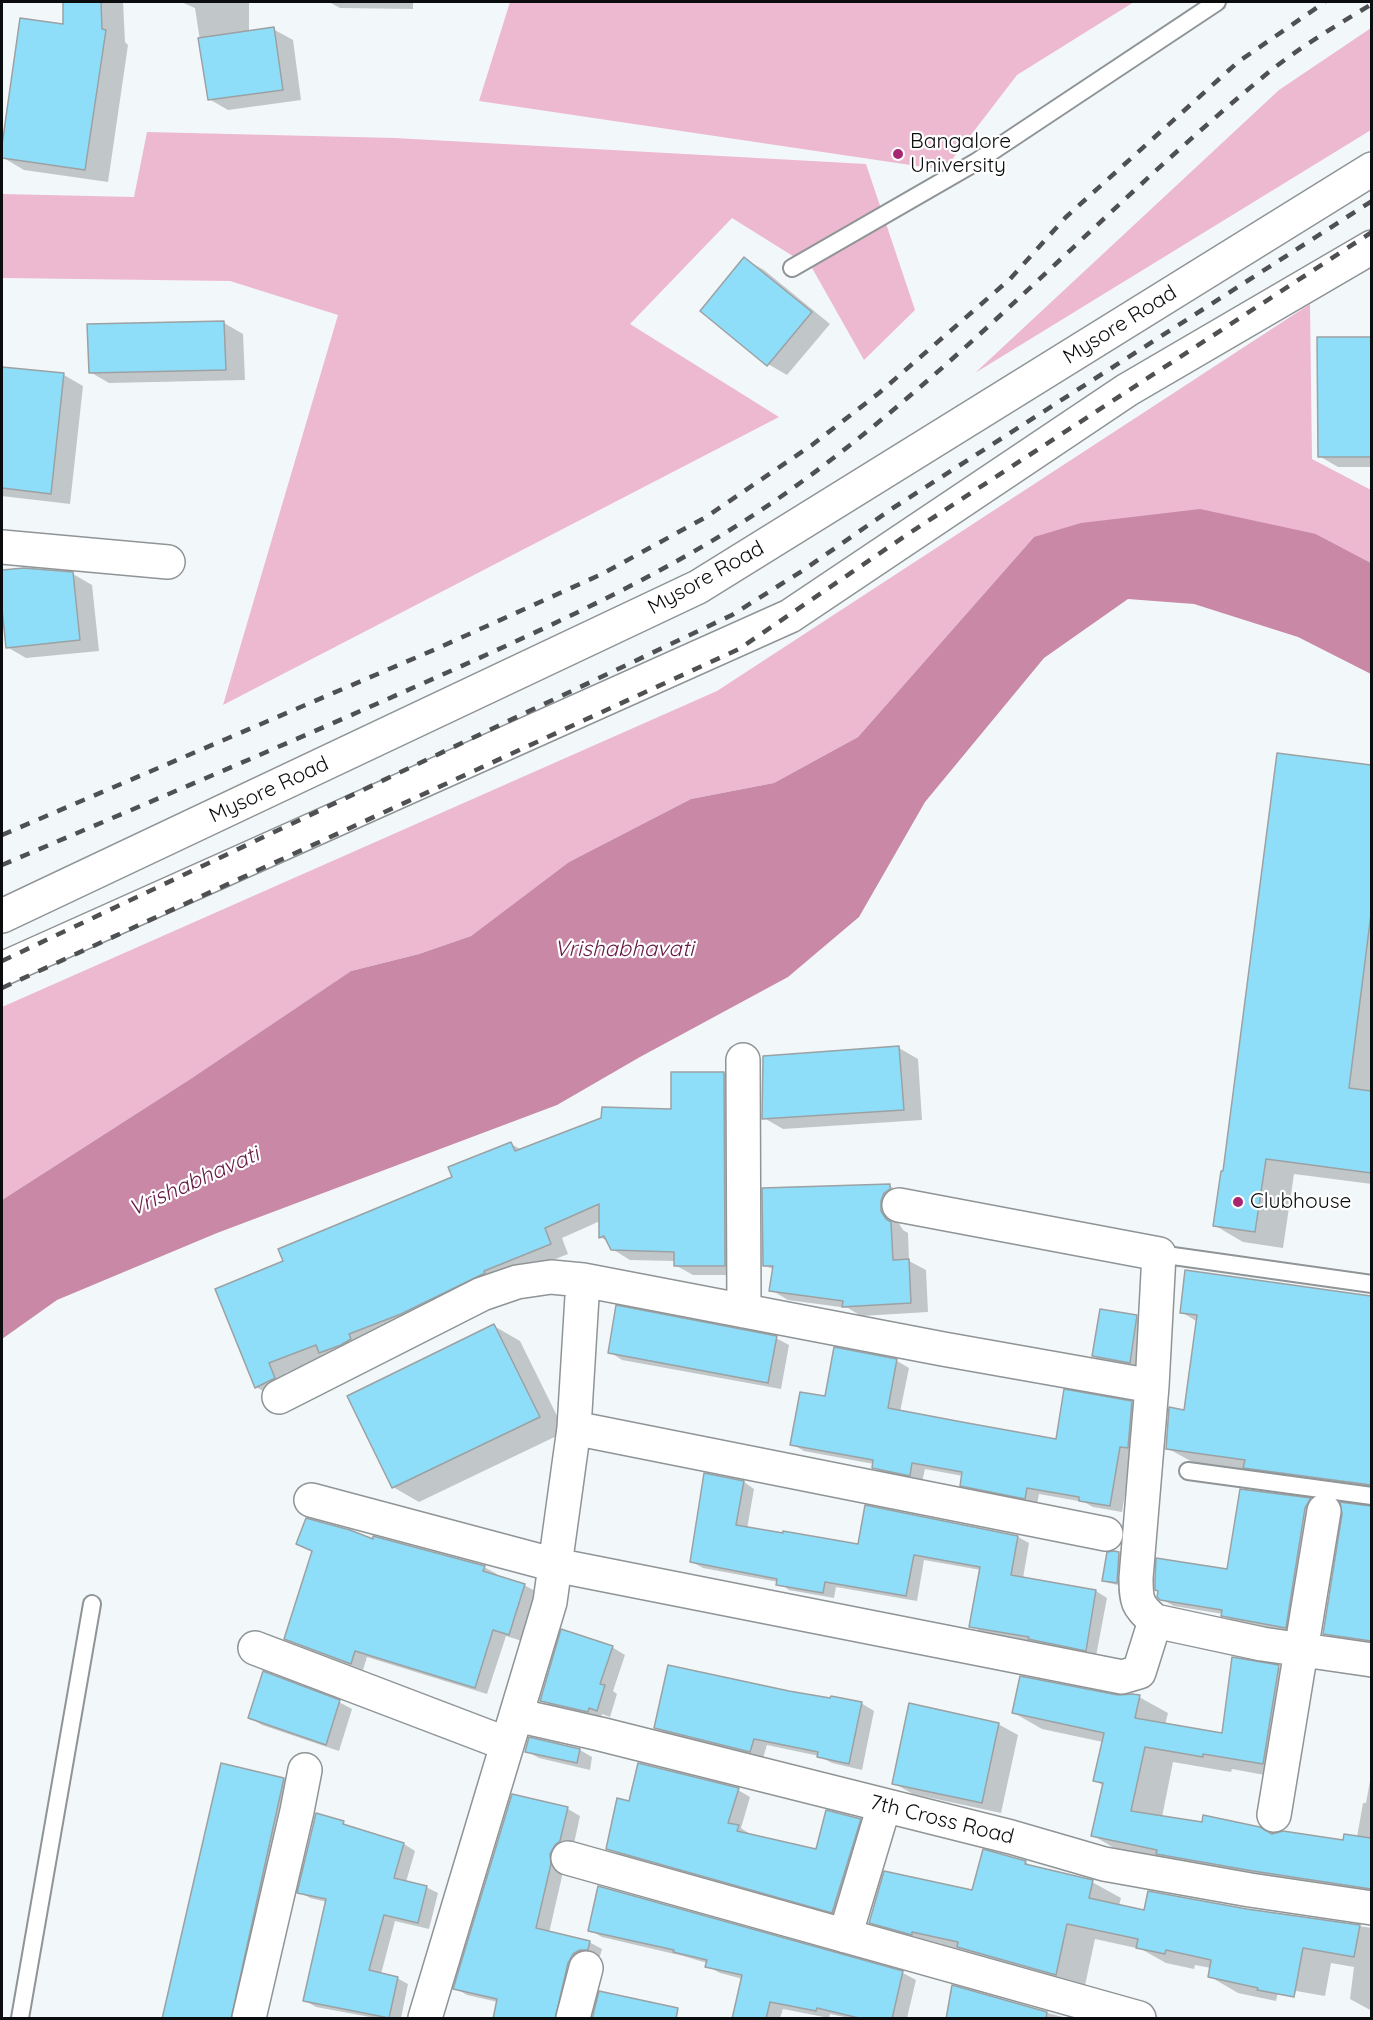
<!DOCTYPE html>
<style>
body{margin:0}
#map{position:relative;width:1373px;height:2020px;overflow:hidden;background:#f2f8fa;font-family:Quicksand,sans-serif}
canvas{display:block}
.frame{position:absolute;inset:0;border:3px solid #0b0c0d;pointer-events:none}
</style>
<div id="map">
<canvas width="1373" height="2020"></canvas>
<div class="frame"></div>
</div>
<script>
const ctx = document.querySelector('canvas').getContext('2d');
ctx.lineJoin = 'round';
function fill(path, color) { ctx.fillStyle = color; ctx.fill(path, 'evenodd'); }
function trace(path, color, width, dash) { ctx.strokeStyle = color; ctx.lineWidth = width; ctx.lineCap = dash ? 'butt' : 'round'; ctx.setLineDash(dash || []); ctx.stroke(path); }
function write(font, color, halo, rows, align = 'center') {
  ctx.font = font + ' Quicksand,sans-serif'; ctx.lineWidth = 4.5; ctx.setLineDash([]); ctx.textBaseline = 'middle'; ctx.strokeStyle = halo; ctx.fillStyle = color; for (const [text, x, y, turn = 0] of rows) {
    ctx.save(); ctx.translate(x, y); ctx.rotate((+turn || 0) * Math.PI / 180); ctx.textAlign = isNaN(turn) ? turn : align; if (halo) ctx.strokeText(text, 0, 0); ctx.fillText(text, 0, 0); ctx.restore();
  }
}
const green = new Path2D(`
 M510 2H1134L1017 75 944 170 479 101Z
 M1371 28V130L975 373 1279 90Z
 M147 132 395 138 866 164 915 310 864 360 812 268 732 218 630 324 779 417 223 705 338 315 230 281 2 278V194L134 197Z
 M1310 304 1312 459 1371 490V563L1316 534 1034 537 858 737 774 783 691 799 569 862 471 936 419 954 351 971 192 1078 2 1200V1007L717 691Z`);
const water = new Path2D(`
 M1200 509 1316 534 1371 563V674L1298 637 1194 604 1128 599 1044 658 925 802 859 917 788 977 640 1057 557 1105 217 1233 57 1300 2 1339V1200L192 1078 351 971 419 954 471 936 569 862 691 799 774 783 858 737 1034 537 1081 523Z`);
const shadow = new Path2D(`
 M64 2H123L125 42 128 45 108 182 24 170 2 157 21 20 65 26Z
 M181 2H249V32L273 29 293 40 301 100 228 110 209 99 195 8Z
 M329 2H413V9L340 8Z
 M745 259 764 270 830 324 787 375 768 364Z
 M224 323 243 334 245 380 109 383 90 372Z
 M1318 339H1372V467H1338L1319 456Z
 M2 368 64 375 83 386 70 504 2 496Z
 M24 569 73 574 92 585 99 651 26 658 7 647 2 595V572Z
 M1278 755 1372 767V1184L1294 1174 1283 1248 1243 1242 1214 1225 1225 1173Z
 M899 1048 918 1059 922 1120 783 1129 764 1118Z
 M724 1073 742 1084 743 1275H693L675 1265V1261L630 1260 612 1249 609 1242 600 1237V1221L562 1238 568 1254 501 1281 328 1357 286 1373 292 1388 274 1397 256 1387 285 1262 454 1178 511 1144 522 1150 673 1110Z
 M890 1186 907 1196 898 1222 903 1230 908 1233 909 1261 926 1270 928 1312 861 1316 848 1308 788 1300 771 1290 774 1270 764 1265Z
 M1186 1272 1372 1298V1497L1196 1464 1167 1448 1185 1412 1198 1322 1181 1312Z
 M1136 1317 1149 1324 1143 1369 1106 1363 1093 1356Z
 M494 1326 520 1341 565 1432 419 1502 393 1487Z
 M776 1338 789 1345 781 1389 622 1360 610 1352Z
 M897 1361 909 1368 900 1412 1057 1440 1131 1403 1144 1410 1132 1453 1122 1512 1093 1507 1084 1502 1039 1494 1037 1505 974 1492 962 1485 963 1476 925 1469 922 1482 886 1475 873 1467 874 1464 804 1451 792 1444 826 1398Z
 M744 1482 754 1489 747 1529 859 1546 866 1507 1018 1537 1029 1543 1023 1578 1096 1591 1107 1598 1096 1656 1041 1645 1035 1642 982 1632 971 1626 981 1570 924 1560 917 1601 836 1587 834 1598 789 1590 778 1582 703 1568 692 1562Z
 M1241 1490 1310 1500 1322 1507 1298 1635 1235 1623 1223 1614 1174 1606 1161 1599 1159 1591 1228 1571Z
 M1342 1504 1372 1507V1652L1353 1649 1324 1633 1344 1514Z
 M373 1541 484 1567 497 1574 496 1577 524 1585 537 1592 522 1641 506 1636 487 1694 367 1657 363 1670 298 1645 286 1638 313 1552 298 1543Z
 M1119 1553 1125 1557 1123 1586 1109 1583 1104 1580 1108 1554Z
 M612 1647 625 1655 613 1691 617 1694 610 1717 602 1714 601 1718 554 1708 542 1700Z
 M1279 1667 1307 1683 1292 1780 1232 1769 1231 1772 1173 1762 1162 1817 1271 1835 1345 1842 1357 1837 1363 1803H1366L1372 1770V1900L1121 1852 1092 1835 1104 1786 1095 1781 1103 1742 1042 1729 1014 1713 1118 1697H1139L1168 1713 1165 1725 1223 1735Z
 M789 1692 861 1703 874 1711 862 1770 832 1763 819 1756 767 1745 763 1758 669 1735 656 1728Z
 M339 1702 352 1709 339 1751 262 1725 249 1717Z
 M998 1724 1018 1735 1001 1813 913 1794 893 1783Z
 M580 1750 592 1757 590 1770 539 1758 526 1751Z
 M222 1765 284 1779 307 1793 256 2018H164Z
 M738 1790 750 1797 741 1828 750 1834V1836L817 1851 860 1820 872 1827 845 1919 620 1855 607 1848 630 1803Z
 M513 1796 568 1809 580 1816 573 1848 563 1872 549 1933 589 1942 602 1949 600 1956H594L567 2018H494L498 2002 467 1995 455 1988Z
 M343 1823 355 1830 404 1844 415 1851 406 1882 426 1887 438 1893 429 1929 395 1921 381 1974 397 1978 408 1984 401 2018H375L316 2007 304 2000 327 1902 310 1898 299 1892Z
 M1025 1862 1035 1868 1092 1882 1121 1898 1119 1906 1145 1912 1247 1910 1372 1928V2011L1350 1999 1354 1967 1331 1963 1325 1996 1279 1988 1276 2001 1238 1993 1209 1976 1211 1968 1195 1965 1194 1969 1166 1963 1141 1949 1095 1939 1084 1990 899 1938 870 1922 973 1892Z
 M599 1888 903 1973 916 1980 907 2018H849L830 2014 829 2018 783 2009 780 2018H734L743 1979 720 1973 707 1966V1963L683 1956 602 1937 589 1930Z
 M953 1987 1066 2018H947Z`);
const building = new Path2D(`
 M63 2H101L102 29 106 30 85 170 2 158V145L20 18 63 24Z
 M274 27 283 90 208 100 198 38Z
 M744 257 812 312 767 366 700 311Z
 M224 321 226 370 89 373 87 324Z
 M1317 337H1371V457H1318Z
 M2 367 64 373 51 494 2 488Z
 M24 568 73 572 80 640 6 648 2 609V570Z
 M1277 753 1371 765V914L1349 1088 1371 1091V1173L1266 1159 1255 1232 1213 1226 1221 1171H1223Z
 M899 1046 904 1110 762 1119 763 1056Z
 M671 1072H724L725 1266H674V1252L611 1250 604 1236 599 1238V1204L545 1228 551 1244 484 1271 485 1273 401 1314 349 1334 351 1339 341 1345 319 1353 316 1345 269 1363 275 1378 255 1388 215 1289 283 1261 278 1249 452 1177 448 1167 511 1142 515 1151 601 1118 602 1107 671 1109Z
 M890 1184V1189L884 1193 881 1201V1211L886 1219 891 1222 893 1260 909 1259 911 1303 842 1307 843 1301 769 1291 773 1266H763L762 1188Z
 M1185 1270 1371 1296V1485L1243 1468 1245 1460 1166 1449 1169 1407 1184 1410 1197 1315 1180 1313Z
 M616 1305 777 1336 768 1383 608 1353Z
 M1100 1309 1137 1315 1130 1363 1092 1356Z
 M494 1324 540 1417 392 1488 347 1396Z
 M834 1347 897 1359 888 1408 962 1422 1056 1439 1064 1389 1132 1401 1128 1448 1120 1447 1110 1506 1079 1501V1497L1027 1488 1025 1499 960 1486 962 1472 912 1463 910 1476 872 1468 873 1460 790 1445 800 1392 825 1396Z
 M704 1473 744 1481 736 1525 783 1533V1531L858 1544 865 1505 1018 1536 1011 1575 1096 1590 1086 1651 1028 1639 1029 1637 969 1627 980 1567 914 1555 906 1596 825 1582 823 1593 776 1585 777 1579 690 1562Z
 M1240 1489 1311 1498 1305 1508 1286 1628 1221 1616 1222 1610 1160 1600 1157 1597 1158 1591 1155 1590V1579L1156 1558 1227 1569Z
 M1340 1502 1371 1506V1641L1323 1634 1342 1514Z
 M306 1518 350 1530 373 1539V1536L485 1566 483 1571 525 1584 509 1635 493 1630 475 1688 355 1651 351 1664 284 1639 312 1551 296 1544Z
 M1114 1551 1119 1552 1117 1583 1102 1581 1107 1552Z
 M561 1629 613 1646 600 1684 605 1685 597 1711 589 1708 588 1712 540 1701Z
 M1232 1657 1279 1665 1263 1764 1203 1754V1757L1145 1747 1131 1811 1202 1822 1203 1815 1260 1827 1272 1834 1283 1831 1343 1840 1344 1834 1371 1838V1889L1253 1871 1156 1854 1157 1850 1091 1836 1103 1783 1093 1781 1104 1733 1012 1713 1020 1676 1118 1695 1132 1694 1140 1695 1135 1718 1222 1733Z
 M668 1665 789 1691 830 1698 831 1696 862 1702 849 1764 817 1757 818 1752 754 1739 750 1752 654 1728Z
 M263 1671 340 1700 326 1745 248 1718Z
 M909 1703 999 1723 982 1803 892 1784Z
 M529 1737 580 1749 577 1763 525 1752Z
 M221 1763 284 1778 231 2019H162Z
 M638 1763 739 1788 728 1823 739 1825 737 1831 816 1849 826 1810 861 1819 832 1913 606 1849 617 1798 629 1801Z
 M512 1794 568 1807 560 1841 555 1845 550 1854 551 1864 536 1928 590 1941 588 1950H580L573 1954 568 1963 555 2019H493L497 1999 453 1989Z
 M316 1813 344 1821 343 1824 404 1843 394 1878 427 1886 418 1923 384 1915 369 1970 398 1977 389 2018 303 2001 326 1899 297 1893Z
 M983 1849 1026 1861 1025 1864 1093 1880 1089 1898 1144 1910 1148 1891 1247 1909 1360 1925 1354 1957 1303 1948 1294 1997 1257 1990 1258 1988 1208 1977 1211 1960 1166 1950 1165 1954 1136 1948 1138 1939 1067 1924 1056 1975 957 1947 958 1942 912 1932V1935L869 1923 884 1871 972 1890Z
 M598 1886 903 1971 892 2019H863L817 2008 816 2011 770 2002 766 2019H732L742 1975 705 1967 707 1960 673 1952 674 1950 588 1931Z
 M952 1985 1047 2012 1046 2019H946Z
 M599 1991 678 2008 676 2019H592Z`);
const lane = new Path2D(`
 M792 268 976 162 1217 2
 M1159 1254 1372 1284
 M1188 1471 1372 1496
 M20 2018 92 1604`);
const street = new Path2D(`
 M2 547 168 562
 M743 1060 744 1311
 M899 1205 1159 1254 1152 1386
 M279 1397 482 1294 517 1282 551 1277 583 1280
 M574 1428 1106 1534
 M311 1500 555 1565 1122 1677 1139 1672 1155 1621
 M255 1648 507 1744
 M516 1715 600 1734 1011 1837 1104 1864 1250 1890 1372 1908
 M1274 1815 1324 1511
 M568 1858 1139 2018
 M845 1936 884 1806
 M249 2018 297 1811 305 1770
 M425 2018 550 1602 574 1428 583 1280 943 1349 1152 1386 1136 1578C1136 1601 1137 1606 1155 1621L1262 1644 1372 1660
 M573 2018 586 1968`);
const highway = new Path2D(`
 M2 916 698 587 1372 169
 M2 969 790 616 1127 390 1372 247`);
const rail = new Path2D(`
 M2 835 436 649 602 574 706 517 812 445 879 393 1010 279 1066 217 1238 62 1325 2
 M2 865C150 802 299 739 446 673 568 618 692 562 800 483 969 360 1108 204 1269 72 1300 47 1337 25 1372 4
 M2 961 732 615 802 571 893 508 1372 201
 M2 988 739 649 908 534 1372 232`);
const markers = [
 [898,154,6,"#a82571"],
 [1238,1202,6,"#a82571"]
];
const poiNames = [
 ["Bangalore",910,142],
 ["University",910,166],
 ["Clubhouse",1250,1202]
];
const streetNames = [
 ["Mysore Road",1120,325,-32],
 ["Mysore Road",706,578,-29],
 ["Mysore Road",269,790,-25],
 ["7th Cross Road",942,1820,14]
];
const waterNames = [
 ["Vrishabhavati",624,949],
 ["Vrishabhavati",194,1182,-24]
];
fill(green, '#edb9d0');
fill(water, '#c888a6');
fill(shadow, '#0003');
fill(building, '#8eddf9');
trace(building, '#9ca1a3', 1.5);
trace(lane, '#8f9496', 20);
trace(street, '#8f9496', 36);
trace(highway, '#8f9496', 36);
trace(lane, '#fff', 16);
trace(street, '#fff', 33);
trace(highway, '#fff', 33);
trace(rail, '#4e5051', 4.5, [10, 10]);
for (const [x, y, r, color] of markers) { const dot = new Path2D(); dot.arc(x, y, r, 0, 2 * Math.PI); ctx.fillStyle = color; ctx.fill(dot); trace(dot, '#fff', 2); }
write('21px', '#0b0c0d', '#fff', poiNames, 'left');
write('21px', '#0b0c0d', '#fff', streetNames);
write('italic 22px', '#661a44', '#fff', waterNames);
</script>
